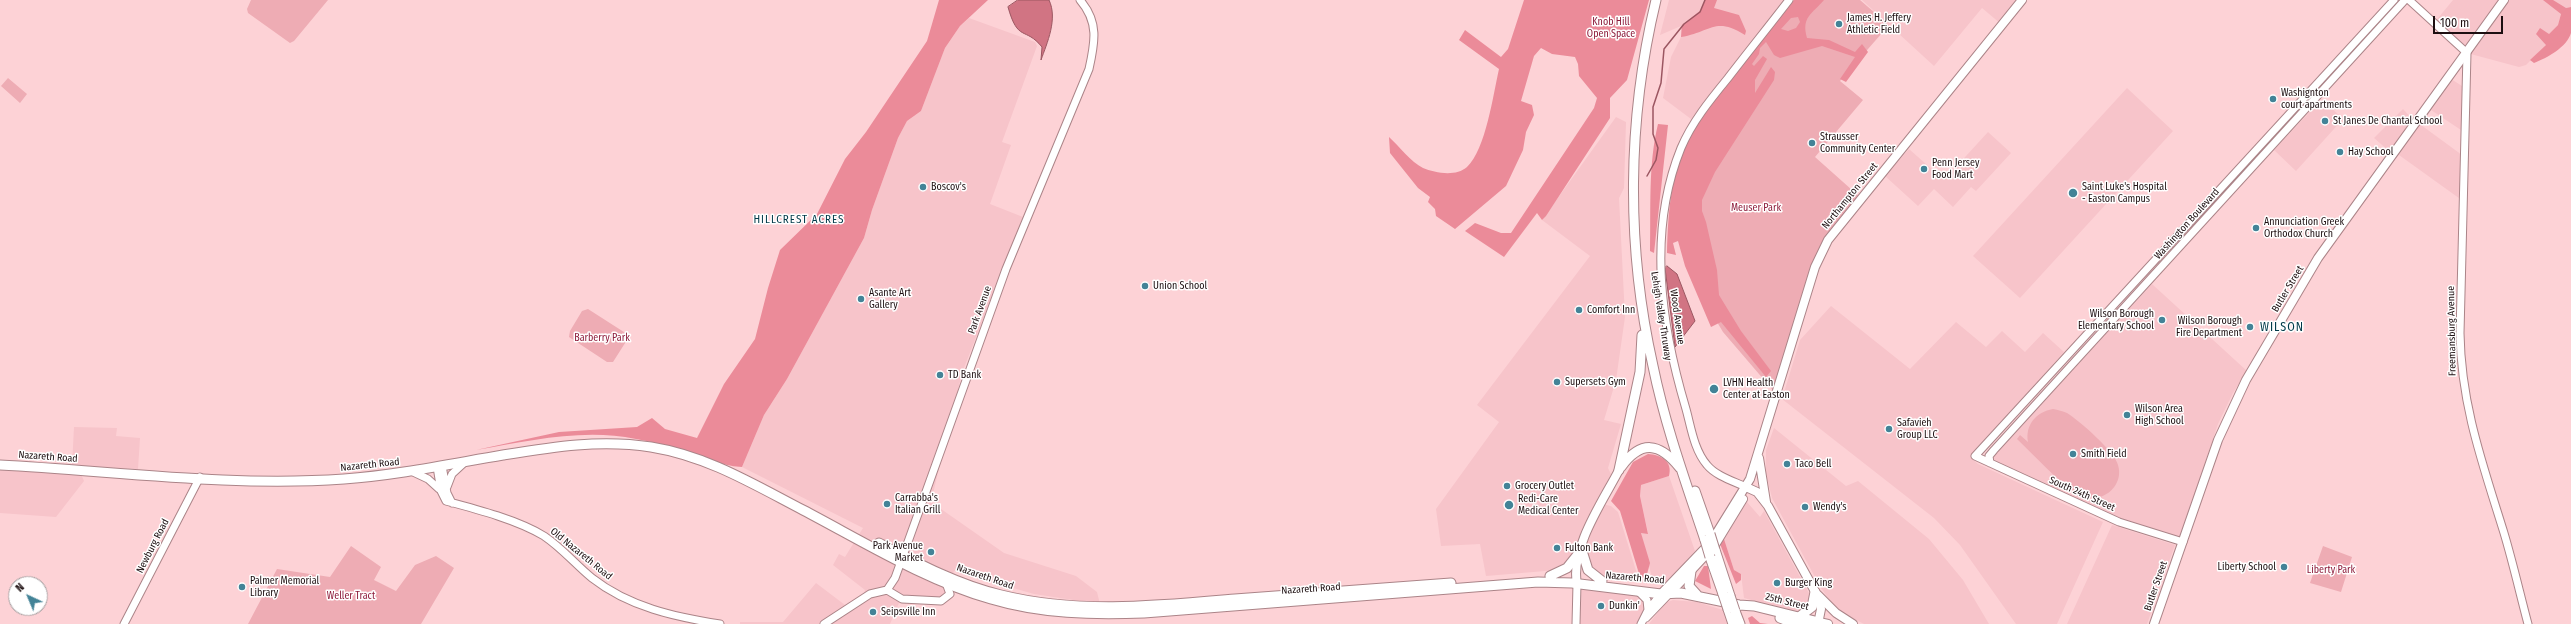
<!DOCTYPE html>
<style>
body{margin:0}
#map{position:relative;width:2571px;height:624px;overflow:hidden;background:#fdd2d6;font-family:"Fira Sans Condensed",sans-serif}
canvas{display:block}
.north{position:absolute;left:8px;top:576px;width:40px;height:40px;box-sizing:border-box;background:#fff;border:1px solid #a59fa0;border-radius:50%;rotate:316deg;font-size:11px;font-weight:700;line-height:16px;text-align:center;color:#1d0f11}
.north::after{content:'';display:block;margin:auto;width:14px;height:18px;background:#438397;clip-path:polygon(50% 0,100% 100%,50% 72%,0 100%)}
.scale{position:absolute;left:2433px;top:16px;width:70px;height:18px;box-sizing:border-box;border:2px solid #1d0f11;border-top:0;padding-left:5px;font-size:12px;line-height:14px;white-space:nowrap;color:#1d0f11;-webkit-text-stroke:3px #fff;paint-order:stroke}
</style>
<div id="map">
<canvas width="2571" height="624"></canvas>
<div class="north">N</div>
<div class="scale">100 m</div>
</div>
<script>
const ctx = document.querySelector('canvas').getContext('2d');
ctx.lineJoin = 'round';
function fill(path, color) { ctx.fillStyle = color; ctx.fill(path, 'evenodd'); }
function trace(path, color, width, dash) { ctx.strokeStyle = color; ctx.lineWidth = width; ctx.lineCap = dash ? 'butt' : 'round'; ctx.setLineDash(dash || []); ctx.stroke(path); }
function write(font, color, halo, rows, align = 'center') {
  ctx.font = font + ' "Fira Sans Condensed",sans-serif'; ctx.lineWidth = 3; ctx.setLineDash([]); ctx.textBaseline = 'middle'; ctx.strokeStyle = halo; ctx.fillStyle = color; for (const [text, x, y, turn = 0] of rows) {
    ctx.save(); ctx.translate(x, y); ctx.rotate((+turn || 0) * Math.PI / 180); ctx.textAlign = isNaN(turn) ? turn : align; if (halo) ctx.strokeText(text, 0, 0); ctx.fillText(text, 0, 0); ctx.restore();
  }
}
const built = new Path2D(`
 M1669 0H1785L1691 119 1663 98 1671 57 1681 37V26L1660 35Z
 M1862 0H2022L2001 24 1982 8 1934 66Z
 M2453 0H2571V7L2566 8 2561 14 2558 25 2549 34 2546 45 2526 65 2519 67 2467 53 2434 23Z
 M969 18 1035 42 1037 46 1002 142 1011 145 990 204 1023 217 962 373 931 502 1004 553 1076 576 1097 592 1100 604 1034 594 954 571 947 592 941 600 907 595 899 603 890 624H740V622H783L816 583 845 605 864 593 865 590 833 565 839 554 845 557 863 528 742 467 764 415 787 379 864 238 872 210 898 138 907 121 921 111 945 48 960 26Z
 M2448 77 2462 86 2461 130 2431 110 2421 125 2462 155 2463 201 2399 155 2396 157 2374 138 2403 109 2416 123Z
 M2127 88 2173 131 2020 298 1973 256Z
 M2322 99 2343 119 2296 171 2274 150Z
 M1616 117 1626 122 1624 188 1619 198 1625 317 1616 380 1604 420 1621 424 1608 468 1611 474 1597 503 1611 506 1618 512 1638 577H1606L1596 573 1590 566 1588 556 1566 564 1557 570 1486 576 1480 544 1441 546 1436 509 1499 422 1477 405 1590 256 1542 220Z
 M1988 132 2011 153 1976 191 1971 187 1953 207 1934 189 1918 206 1885 176 1909 149 1944 180Z
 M2152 284 2247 371 2233 393 2218 424 2180 537 2116 517 1995 461 1993 457Z
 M1831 306 1910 369 1956 322 1986 347 2002 331 2025 352 2043 333 2064 352 1973 454 1972 459 1978 464 2103 522 2057 624H2016L1960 545 1934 518 1782 399 1800 340Z
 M74 427 117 428 116 436 140 438 138 469 72 466Z
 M1774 428 1846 486 1858 481 1929 539 1963 580 1989 624H1864L1848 616 1833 605 1821 588 1772 498 1766 474V450Z
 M0 470 81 474 84 481 56 517 0 513Z
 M1669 476 1695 551 1670 580 1660 583 1653 582 1641 533H1648L1640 496 1641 485Z
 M1747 502 1760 517 1764 511 1811 597 1810 603 1800 613 1744 598 1741 574 1734 570 1724 539Z
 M2112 525 2175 545 2147 624H2067Z
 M1577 584 1638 591 1647 600 1641 624H1576Z
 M1673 600 1697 602 1723 610 1727 624H1649L1665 603Z`);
const green = new Path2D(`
 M251 0H328L294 41 290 43 248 13 247 9Z
 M1794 0H1860L1889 25 1840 81 1863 100 1815 157 1861 198 1825 245 1777 395 1723 332 1714 317 1674 181 1683 151Z
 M8 78 27 94 20 103 1 86Z
 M588 309 627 334V340L613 362H607L569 337 570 331 582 311Z
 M2053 409C2058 410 2063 411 2067 413 2080 421 2115 452 2118 465 2125 488 2098 507 2078 494 2056 480 2036 457 2017 439L2020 435 2028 442C2025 425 2036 412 2053 409Z
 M351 546 381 567 374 580 396 591 415 565 436 556 454 568 421 624H248L277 569 330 577Z
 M2323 546 2352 557 2341 592 2310 583Z`);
const forest = new Path2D(`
 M939 0H988L960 26 945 48 921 111 907 121 898 138 872 210 864 238 787 379 764 415 742 467C719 466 699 454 678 448 664 444 650 442 636 439 583 428 529 441 476 450L559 432 637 427 652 418 665 429 697 438 724 384 755 339 768 288 780 250 817 214 845 159 866 132 927 41Z
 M1524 0H1649L1627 80 1610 98V118L1546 216 1542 220 1537 213 1504 257 1465 231 1475 223 1501 233H1511L1594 108 1597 98 1579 76 1578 64 1575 57 1552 54 1541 48 1534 56 1521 101 1532 105 1534 115 1526 132 1523 150 1506 186 1455 229 1436 216 1435 209 1428 202 1430 197 1418 188 1390 153 1389 137C1399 146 1411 162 1423 168 1435 173 1456 177 1467 167 1486 149 1493 95 1499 69L1459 40 1465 30 1501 57 1508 49Z
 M1705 0H1717L1714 8 1739 15 1746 31 1745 35C1715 16 1711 32 1681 37L1682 25 1701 10Z
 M1794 0H1824C1812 14 1801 17 1807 38L1829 40 1855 52 1862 44 1868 52 1846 82 1840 79 1855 57 1822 46 1780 58 1774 55 1766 42 1760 48 1759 54 1752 64 1754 66 1763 56 1767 59 1755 80V93L1771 67 1775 72 1774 80 1715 172 1702 200V211L1706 222 1717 270 1719 295 1741 331 1771 371 1766 377 1721 322 1711 327 1685 266 1678 241 1673 243 1676 255 1667 253C1668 216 1670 175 1688 141 1712 92 1759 43 1794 0ZM1798 17 1800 22 1796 28 1788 31 1781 29 1791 18Z
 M2543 0H2553L2566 8 2571 7C2571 15 2571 26 2571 33 2567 47 2547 58 2534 63L2530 60 2546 45 2536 34 2540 28 2549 34 2558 25 2561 14Z
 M1658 124 1668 125 1654 253 1650 251C1651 209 1648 165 1658 124Z
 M1648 454C1661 455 1673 461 1669 476L1641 485 1640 496 1648 534 1641 533 1650 563 1646 578 1640 577 1620 511 1611 501 1633 462Z
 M1724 539 1734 570 1741 574V580L1736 584 1720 544Z
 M1704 566H1708L1711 589 1695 581Z
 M1752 616 1760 623 1768 624H1750L1748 618Z`);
const water = new Path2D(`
 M1018 0H1049C1058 19 1047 43 1041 60L1042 47C1025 26 1018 43 1008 7Z
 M1667 266 1677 274 1695 321 1675 347 1665 268Z`);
const stream = new Path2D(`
 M1647 176 1656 160 1658 148 1653 134V107L1661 83 1664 49 1684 24 1700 12 1705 0`);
const secondary = new Path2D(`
 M2409 0 2467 53 2460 333C2461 405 2483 465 2504 533 2513 563 2520 594 2528 624
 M1990 463 1989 456 1994 450 2405 0
 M442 466 447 493 452 503
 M437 467 441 491 446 501C476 509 518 520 544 536 562 548 576 565 592 578 629 607 675 617 720 624
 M411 471 428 479 439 489
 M447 487 452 474 465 462
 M1746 487C1733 481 1716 476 1707 465 1694 450 1691 427 1686 409 1661 325 1647 232 1681 148 1692 122 1710 100 1728 78 1748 52 1769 26 1789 0
 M2183 542 2119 522 1975 456 2394 0
 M887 590 902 599 941 601 950 594 946 583
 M1638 591 1647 600 1648 610
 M1646 618 1670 593
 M124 624 200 477
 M824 624 870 594 887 590 895 578 1006 269 1089 69C1095 42 1099 22 1080 0
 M1576 624 1577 584
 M1641 624 1648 610 1661 594`);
const primary = new Path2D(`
 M1759 458 1766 502
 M1746 487 1757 492 1768 506 1817 595 1821 609 1818 624
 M1577 584C1570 548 1603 501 1619 470
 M1671 592 1715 545 1743 499
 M1661 594 1711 542 1750 479 1815 267 1828 240 2022 0
 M1818 595 1836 613 1853 624
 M1790 620 1805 624
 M1819 622 1828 624
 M2154 624 2218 440 2246 380 2318 258 2504 0`);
const highway = new Path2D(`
 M1656 0C1627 120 1626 246 1653 366 1665 425 1686 483 1705 540
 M0 465C114 471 230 487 344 479 398 475 450 464 503 455 552 447 600 439 651 447 707 456 753 484 803 510 864 542 925 580 991 599 1041 614 1093 615 1144 613L1538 582 1572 583 1661 594 1681 593 1739 605 1754 606 1819 622 1820 624
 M1621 467C1641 440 1659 442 1680 468
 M1619 470 1640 372 1642 335
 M1695 491 1710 534
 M879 543C917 563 958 585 1001 595 1078 614 1156 606 1235 599 1307 593 1379 588 1451 583
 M1715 550 1730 596
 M1583 554 1588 570 1602 581
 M1710 557 1723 594
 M1691 571 1689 586 1698 596
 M1550 576 1567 568 1579 553
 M1728 609 1733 624
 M1735 611 1740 624
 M1799 617 1812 607 1815 592
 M1780 618 1795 624`);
const highwayBridge = new Path2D(`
 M1710 534 1715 550
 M1705 540 1710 557
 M1723 594 1728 609
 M1730 596 1735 611`);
const markers = [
 [1839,24,4,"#438397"],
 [2273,99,4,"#438397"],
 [2325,121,4,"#438397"],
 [1812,143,4,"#438397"],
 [2340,152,4,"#438397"],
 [1924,169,4,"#438397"],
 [923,187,4,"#438397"],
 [2073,193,5,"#438397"],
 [2256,228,4,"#438397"],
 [1145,286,4,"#438397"],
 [861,299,4,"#438397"],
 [1579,310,4,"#438397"],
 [2162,320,4,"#438397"],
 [2250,327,4,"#438397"],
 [940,375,4,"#438397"],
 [1557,382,4,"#438397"],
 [1714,389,5,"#438397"],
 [2127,415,4,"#438397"],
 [1889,429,4,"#438397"],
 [2073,454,4,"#438397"],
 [1787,464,4,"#438397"],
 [1507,486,4,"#438397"],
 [887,504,4,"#438397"],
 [1509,505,5,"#438397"],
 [1805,507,4,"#438397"],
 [1557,548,4,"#438397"],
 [931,552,4,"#438397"],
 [2284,567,4,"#438397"],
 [1777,583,4,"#438397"],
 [242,587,4,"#438397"],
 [1601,606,4,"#438397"],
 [873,612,4,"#438397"]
];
const poiNames = [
 ["James H. Jeffery",1847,18],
 ["Athletic Field",1847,30],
 ["Washignton",2281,93],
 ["court apartments",2281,105],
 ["St Janes De Chantal School",2333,121],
 ["Strausser",1820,137],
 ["Community Center",1820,149],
 ["Hay School",2348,152],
 ["Penn Jersey",1932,163],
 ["Food Mart",1932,175],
 ["Boscov's",931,187],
 ["Saint Luke's Hospital",2082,187],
 ["- Easton Campus",2082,199],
 ["Annunciation Greek",2264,222],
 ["Orthodox Church",2264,234],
 ["Union School",1153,286],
 ["Asante Art",869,293],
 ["Gallery",869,305],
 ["Comfort Inn",1587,310],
 ["Wilson Borough",2154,314,"right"],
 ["Elementary School",2154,326,"right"],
 ["Wilson Borough",2242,321,"right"],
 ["Fire Department",2242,333,"right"],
 ["TD Bank",948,375],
 ["Supersets Gym",1565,382],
 ["LVHN Health",1723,383],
 ["Center at Easton",1723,395],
 ["Wilson Area",2135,409],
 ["High School",2135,421],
 ["Safavieh",1897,423],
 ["Group LLC",1897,435],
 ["Smith Field",2081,454],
 ["Taco Bell",1795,464],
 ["Grocery Outlet",1515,486],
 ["Carrabba's",895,498],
 ["Italian Grill",895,510],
 ["Redi-Care",1518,499],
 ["Medical Center",1518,511],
 ["Wendy's",1813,507],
 ["Park Avenue",923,546,"right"],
 ["Market",923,558,"right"],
 ["Fulton Bank",1565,548],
 ["Liberty School",2276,567,"right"],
 ["Palmer Memorial",250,581],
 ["Library",250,593],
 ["Burger King",1785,583],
 ["Dunkin'",1609,606],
 ["Seipsville Inn",881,612]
];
const parkNames = [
 ["Knob Hill",1611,22],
 ["Open Space",1611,34],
 ["Meuser Park",1756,208],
 ["Barberry Park",602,338],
 ["Liberty Park",2331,570],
 ["Weller Tract",351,596]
];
const streetNames = [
 ["Northampton Street",1850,196,-51],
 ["Washington Boulevard",2187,224,-48],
 ["Butler Street",2288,289,-59],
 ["Park Avenue",980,310,-70],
 ["Lehigh Valley Thruway",1661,316,81],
 ["Wood Avenue",1677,317,82],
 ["Freemansburg Avenue",2452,331,-91],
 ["Nazareth Road",48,457,4],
 ["Nazareth Road",370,465,-6],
 ["South 24th Street",2082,494,24],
 ["Newburg Road",153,546,-63],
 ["Old Nazareth Road",581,554,39],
 ["Nazareth Road",985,577,19],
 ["Nazareth Road",1635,578,5],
 ["Butler Street",2156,586,-71],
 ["Nazareth Road",1311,589,-4],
 ["25th Street",1787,602,14]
];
const neighbourhoodNames = [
 ["HILLCREST ACRES",799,220]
];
const quarterNames = [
 ["WILSON",2282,328]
];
fill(built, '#f7c4ca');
fill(green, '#eeacb4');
fill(forest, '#eb8b99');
fill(water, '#d17483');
trace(water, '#9b5661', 1);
trace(stream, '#9b5661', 1.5);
trace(secondary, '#ab8488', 9);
trace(primary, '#ab8488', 10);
trace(highway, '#ab8488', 11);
trace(secondary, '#fff', 7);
trace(primary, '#fff', 8);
trace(highway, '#fff', 9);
trace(highwayBridge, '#ab8488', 11, []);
trace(highwayBridge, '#fff', 9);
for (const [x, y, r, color] of markers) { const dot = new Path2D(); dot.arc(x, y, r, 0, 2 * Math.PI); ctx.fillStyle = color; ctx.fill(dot); trace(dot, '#fff', 1.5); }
write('10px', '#1d0f11', '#fff', poiNames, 'left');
write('10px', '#8d1c3b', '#fff', parkNames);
write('10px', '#1d0f11', '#fff', streetNames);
ctx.letterSpacing = '1px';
write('11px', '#003a49', '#fff', neighbourhoodNames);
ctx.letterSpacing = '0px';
ctx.letterSpacing = '1px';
write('12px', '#003a49', '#fff', quarterNames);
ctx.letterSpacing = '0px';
</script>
